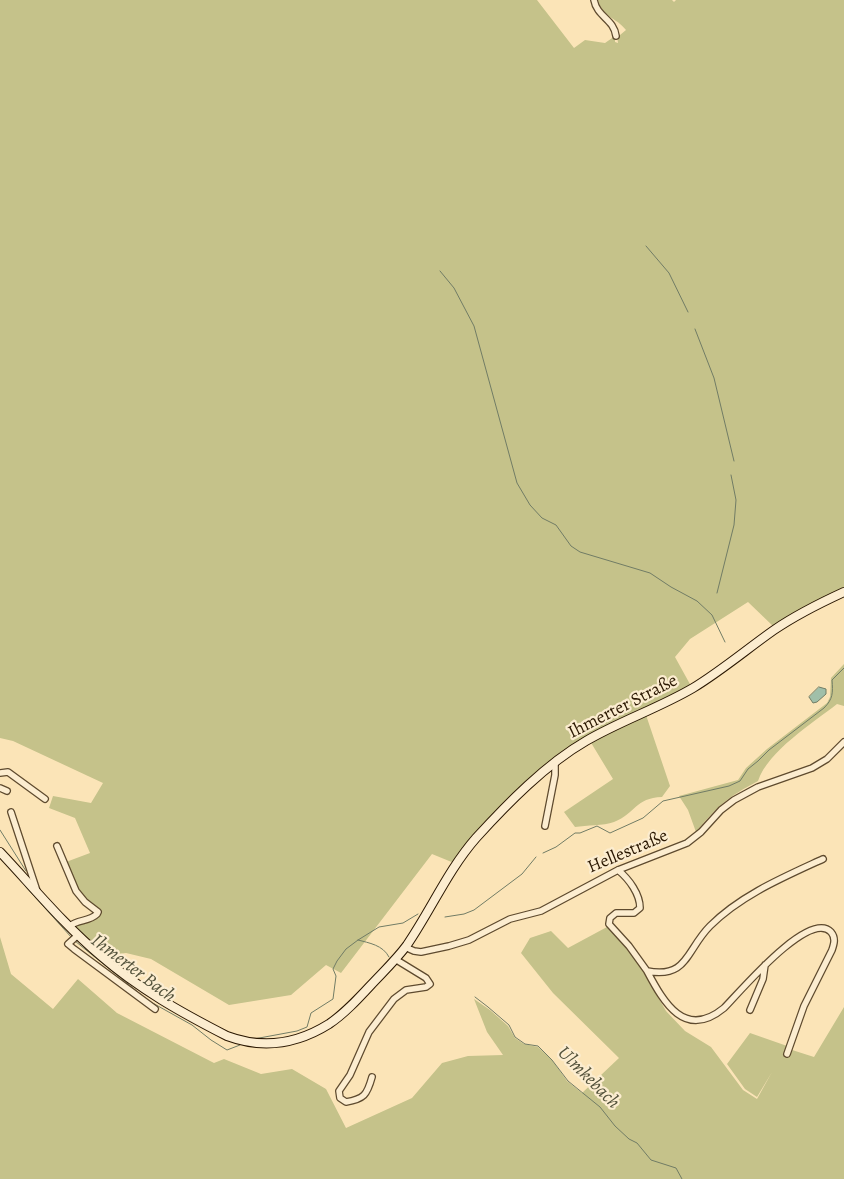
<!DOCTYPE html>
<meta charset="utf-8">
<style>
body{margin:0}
canvas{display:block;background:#fbe4b7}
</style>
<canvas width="844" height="1179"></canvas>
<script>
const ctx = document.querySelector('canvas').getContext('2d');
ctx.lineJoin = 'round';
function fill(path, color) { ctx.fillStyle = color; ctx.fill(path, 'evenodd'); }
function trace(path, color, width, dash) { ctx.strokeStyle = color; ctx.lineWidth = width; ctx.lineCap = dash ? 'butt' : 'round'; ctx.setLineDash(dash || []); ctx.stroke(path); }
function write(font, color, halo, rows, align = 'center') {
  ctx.font = font + ' Alegreya,serif'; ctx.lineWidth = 4.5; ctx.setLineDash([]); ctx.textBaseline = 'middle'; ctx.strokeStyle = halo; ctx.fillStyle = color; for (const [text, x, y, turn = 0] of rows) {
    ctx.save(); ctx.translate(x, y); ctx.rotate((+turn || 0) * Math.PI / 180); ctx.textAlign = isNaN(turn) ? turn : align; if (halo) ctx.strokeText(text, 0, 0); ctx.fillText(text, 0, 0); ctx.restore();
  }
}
const green = new Path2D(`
 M0 0H537L574 48 585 40 605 43 615 36V42L618 43 617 35H620L626 30C616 17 603 18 598 0H672L674 2 676 0H844V590L774 627 748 602 690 639 675 657 691 686 560 757 454 863 432 854 341 973 326 965 291 995 229 1005 151 959 126 953 103 956 71 926 98 914 80 896 66 862 90 853 75 818 49 808 53 796 91 803 103 783 13 741 0 738Z
 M844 664V706L837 704C813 723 768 751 758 781 728 797 718 805 696 832L688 810 679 796 738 780 746 768 767 749 827 703 830 697 831 678Z
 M646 715 670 786 662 797C635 798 636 813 614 822 603 826 587 825 575 827L564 812 613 779 590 741Z
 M607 927 621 941 639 964 666 1011 685 1031 711 1047 743 1090 757 1099 772 1072 757 1097 745 1089 727 1064 750 1033 790 1047 789 1049 814 1057 844 1007V1179H0V937L11 974 53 1009 78 979 117 1013 214 1063 224 1059 261 1074 292 1069 326 1089 346 1128 412 1098 442 1063 468 1056 503 1055 487 1032 474 999 490 1010 508 1026 515 1038 524 1044 538 1047 552 1060 567 1081 582 1093 619 1058 553 993 521 953 530 938 551 931 568 948Z`);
const water = new Path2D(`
 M819 687 826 689V694L817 702 813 703 809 697Z`);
const stream = new Path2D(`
 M646 246 669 273 688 312
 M440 271 454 288 474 326 517 483 530 505 542 518 556 525 571 546 580 552 650 573 671 587 697 601 712 615 725 642
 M695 329 714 378 734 461
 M717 593 734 525 736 500 731 475
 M0 830 26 871
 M543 853 556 847 575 833H580L597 826 610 833 643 818 663 801 729 786 740 781 748 769 758 761 769 750 824 708C833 699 833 693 832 680L844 668
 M25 886 72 938
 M445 917 464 914 474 910 522 874 536 857
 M358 940C369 943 383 945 389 957
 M75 941 149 1001 192 1025 211 1040 227 1050 240 1045
 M475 997 488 1007 509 1025 515 1037 525 1044 538 1046 552 1060 568 1081 600 1107 615 1126 629 1139 637 1143 651 1160 676 1168 682 1179
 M254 1039 297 1031 307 1027 311 1013 333 999 336 976 333 969 337 961 346 949 358 940 379 927 403 923 418 914`);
const street = new Path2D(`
 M594 0C597 17 614 19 616 36
 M0 773 8 772 45 799
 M0 788 7 791
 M11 812 37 891
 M545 826 555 775V762
 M57 846 76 891 85 902 98 912 97 914C89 922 78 919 70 926
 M618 870C629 879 640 894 640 908L634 913H616L610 918 609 924 629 946 647 971C688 979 686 950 710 926 741 895 784 877 823 859
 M78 935 68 944 74 949 155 1009
 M405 947 414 951 421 952 449 946 469 940 510 919 541 911 618 870 687 843 701 832 721 810 734 800 758 787 812 768 827 759 844 742
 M647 971C664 1003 685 1040 724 1008 739 993 809 909 831 932 836 938 834 944 832 950L804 1006 787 1054
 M750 1010 763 979 765 965
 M372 1077C367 1095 364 1099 346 1102L340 1098 339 1091 350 1075 369 1032 394 999 406 990 426 987 430 984 426 978 395 959`);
const secondary = new Path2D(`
 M0 852C33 887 64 925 101 956 139 989 182 1013 227 1036 262 1049 297 1044 329 1024 344 1014 357 1000 370 986 382 973 396 960 407 945 431 910 448 870 476 838 507 804 546 764 586 741 620 721 659 708 693 688 721 671 747 649 774 630 796 615 820 603 844 592`);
const streetNames = [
 ["Ihmerter Straße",623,707,-27],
 ["Hellestraße",628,852,-23]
];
const waterNames = [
 ["Ihmerter Bach",133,969,37],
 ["Ulmkebach",588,1078,45]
];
fill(green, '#c5c28a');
fill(water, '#a0bfa9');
trace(water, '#717c65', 1);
trace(stream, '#717c65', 1);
trace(street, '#5e4a2e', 8);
trace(secondary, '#2a1700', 10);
trace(street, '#fcedd0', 5.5);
trace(secondary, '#fcedd0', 8);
write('18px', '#2a1700', '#fcedd0', streetNames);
write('italic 19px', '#53523b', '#fcedd0', waterNames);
</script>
